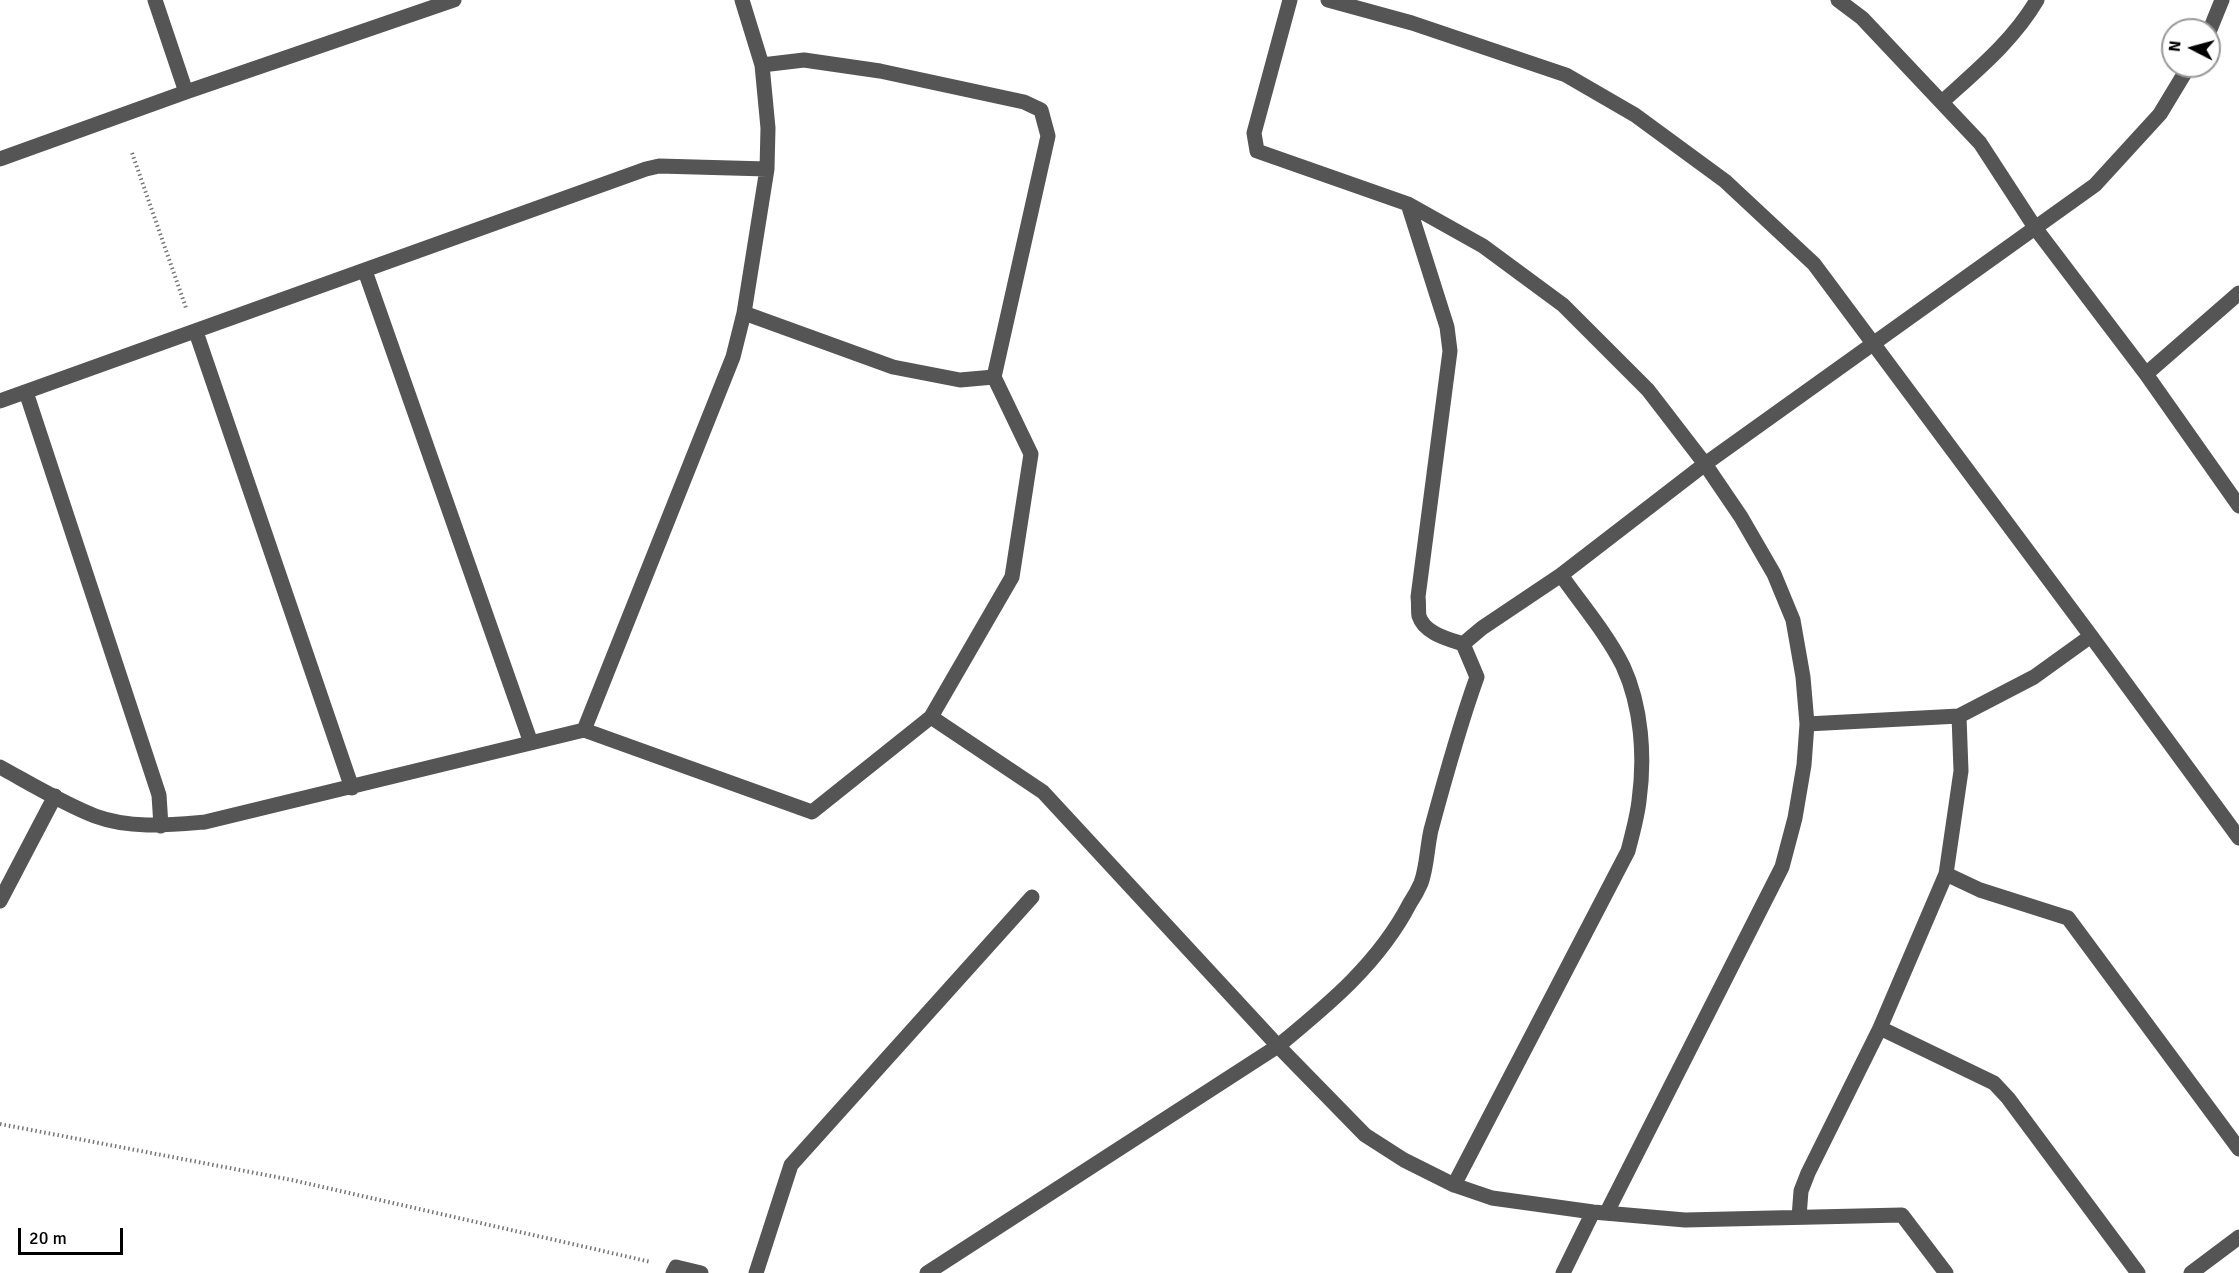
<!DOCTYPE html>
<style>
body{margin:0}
#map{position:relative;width:2239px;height:1273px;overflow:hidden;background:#fff;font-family:Signika,sans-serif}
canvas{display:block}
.north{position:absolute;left:2161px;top:18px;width:60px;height:60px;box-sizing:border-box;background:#fff;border:2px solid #999;border-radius:50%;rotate:276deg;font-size:16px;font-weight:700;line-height:24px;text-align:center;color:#000}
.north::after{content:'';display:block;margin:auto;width:21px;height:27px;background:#000;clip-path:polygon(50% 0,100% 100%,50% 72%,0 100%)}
.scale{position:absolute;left:18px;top:1228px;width:105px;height:27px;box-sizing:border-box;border:3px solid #000;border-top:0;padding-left:8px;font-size:18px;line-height:21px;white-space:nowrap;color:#000;-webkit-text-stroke:4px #fff;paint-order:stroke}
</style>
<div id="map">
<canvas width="2239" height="1273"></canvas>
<div class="north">N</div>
<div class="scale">20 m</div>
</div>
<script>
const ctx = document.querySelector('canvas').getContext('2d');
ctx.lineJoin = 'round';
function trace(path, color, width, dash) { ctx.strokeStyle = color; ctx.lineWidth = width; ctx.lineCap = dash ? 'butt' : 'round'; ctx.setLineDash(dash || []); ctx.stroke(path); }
const path = new Path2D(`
 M132 153 186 308
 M0 1124 292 1180 651 1262`);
const minor = new Path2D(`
 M155 0 186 92
 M1290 0 1254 133 1257 151 1408 204 1483 246 1563 305 1648 390 1705 464 1741 517 1774 574 1793 620 1803 677 1807 724 1804 765 1795 818 1782 867 1607 1212
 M1328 0 1412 23 1566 75 1635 115 1725 181 1814 264 2091 636 2239 838
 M1838 0 1862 18 1980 143 2036 229 2146 374 2239 506
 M2209 32 2222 0
 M1942 102C1976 71 2013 41 2037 0
 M0 159 186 92 454 0
 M365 271 531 743
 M744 313 893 367 960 380 994 377 1048 136 1041 110 1024 102 880 71 804 60 762 65
 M196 332 352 788
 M2146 374 2239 293
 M26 392 159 795 161 826
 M0 401 646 169 659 166 767 169
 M1463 644 1482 628 1561 575 1705 464 2095 185 2160 114 2189 66
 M931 717 1043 792 1278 1046 1365 1135 1404 1160 1454 1185 1492 1198 1593 1212 1685 1220 1902 1215 1946 1273
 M1807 724 1959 716 2034 677 2091 636
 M584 730 733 357 744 313 767 169 768 128 762 65 742 0
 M0 767C31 784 62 803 95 816 130 829 169 825 205 822L584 730 812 812 931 717 1012 577 1031 454 994 377
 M1946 874 1980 890 2068 918 2239 1149
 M0 901 55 796
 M1880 1028 1994 1083 2008 1098 2138 1273
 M1454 1185 1628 851C1632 835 1637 818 1639 801 1645 758 1642 707 1623 666 1607 634 1582 605 1561 575
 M1799 1217 1801 1191 1808 1173 1880 1028 1946 874 1961 771 1959 716
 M673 1273 676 1267 701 1273
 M756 1273 791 1165 1032 897
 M927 1273 1278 1046C1329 1004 1379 963 1410 903 1414 897 1418 890 1421 883 1427 867 1427 847 1431 830 1445 778 1459 727 1477 677L1463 644C1448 639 1424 633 1419 616 1418 610 1419 603 1418 597L1450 351 1447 327 1408 204
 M1563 1273 1593 1212
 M2191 1273 2239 1237`);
trace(path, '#777', 4, [1.5, 3]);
trace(minor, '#555', 15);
</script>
